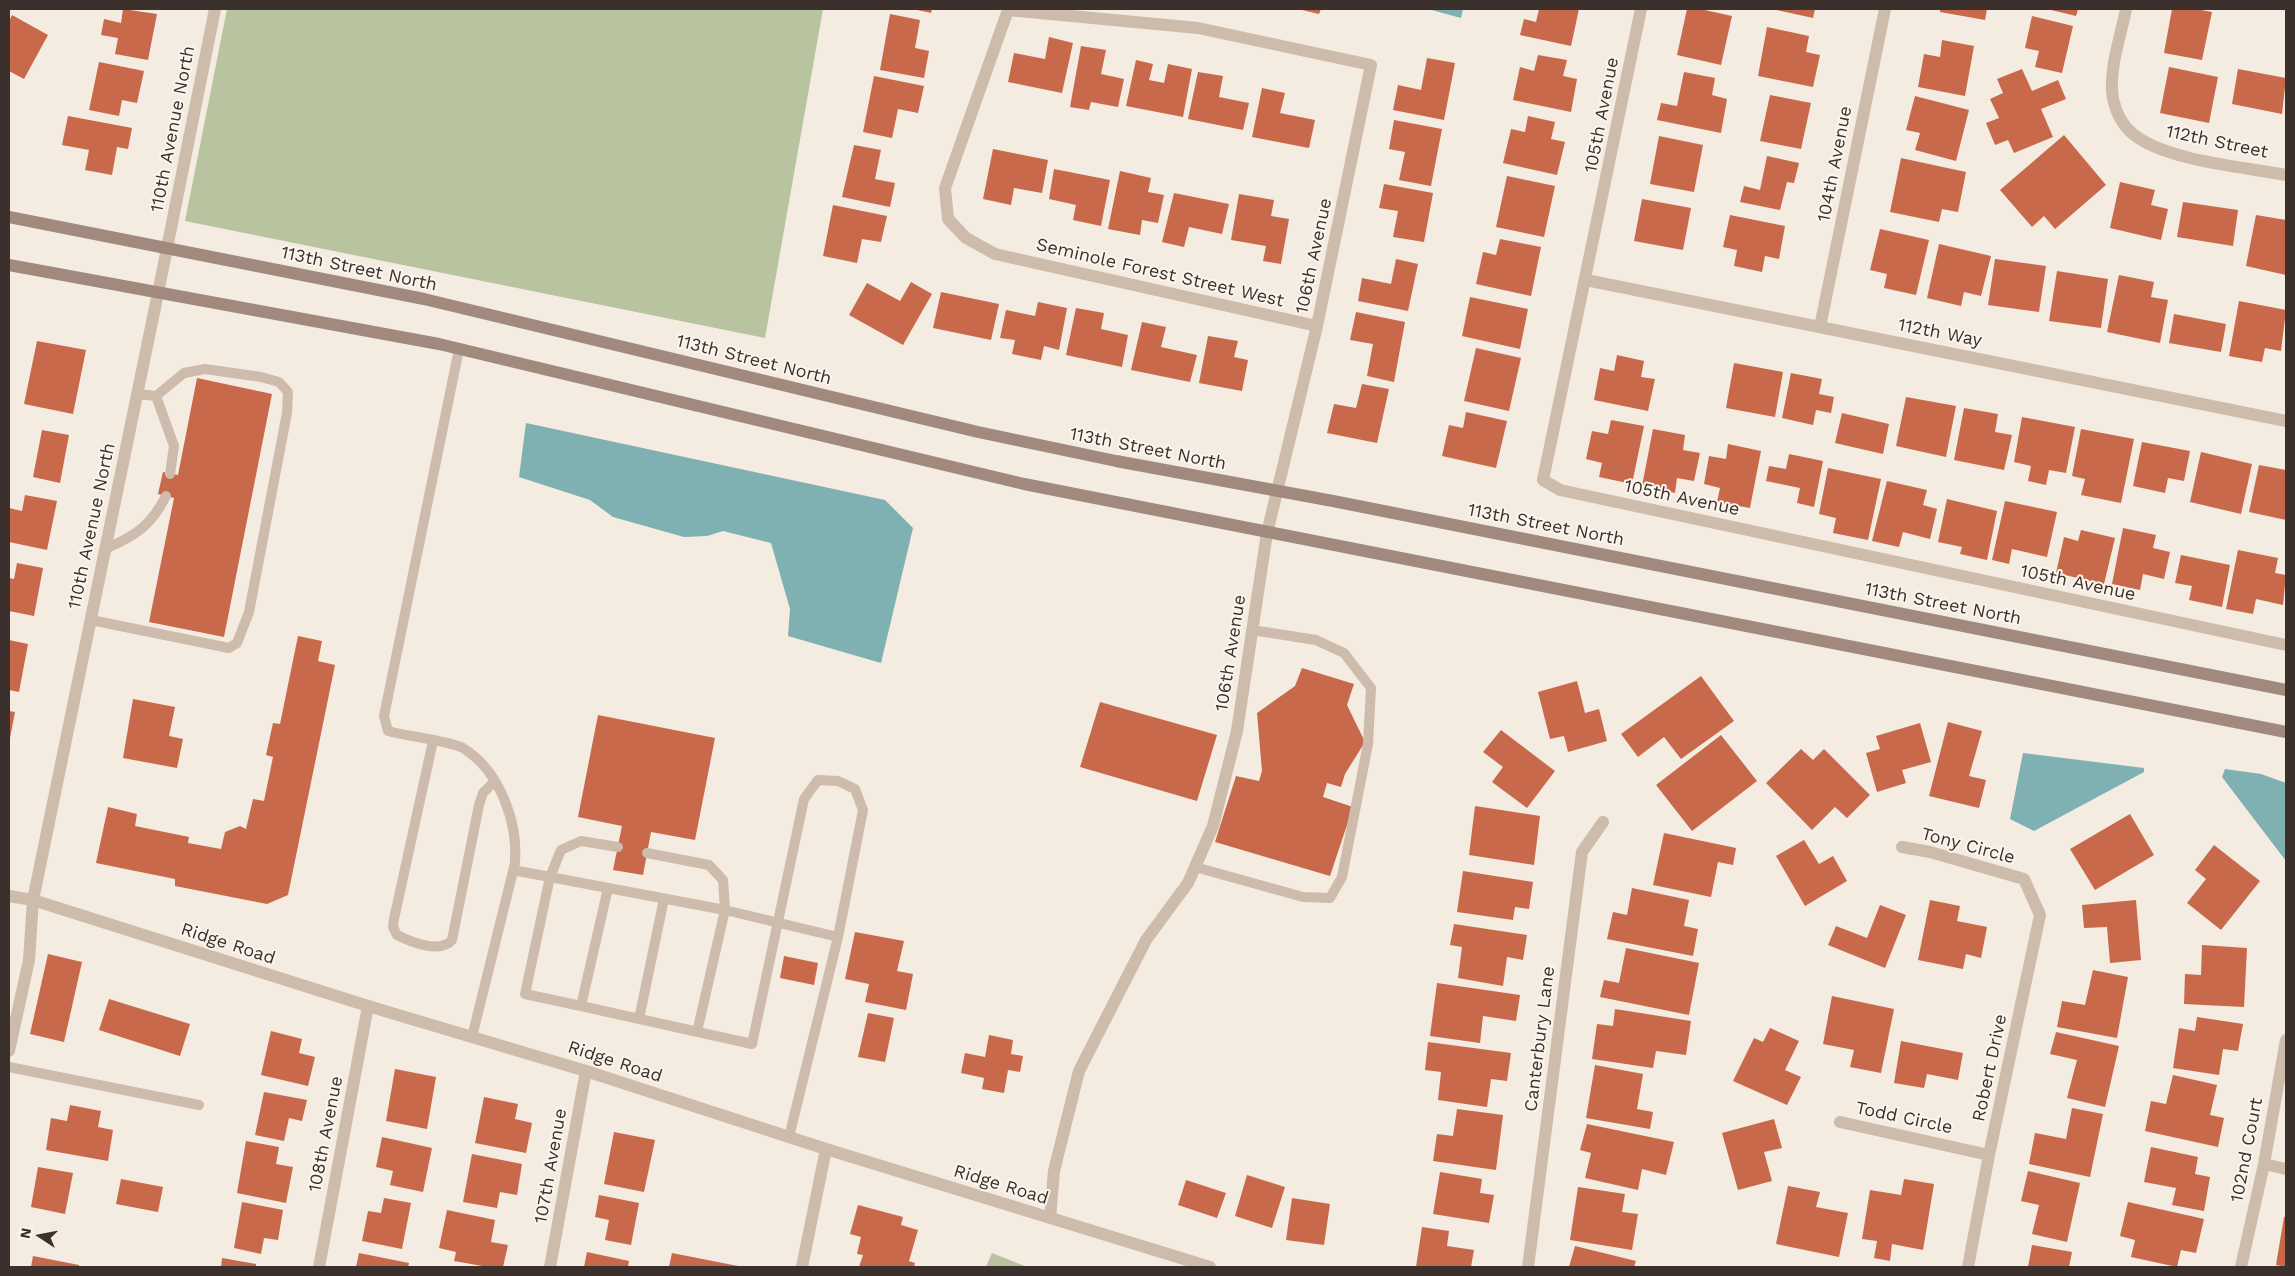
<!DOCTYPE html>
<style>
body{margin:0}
#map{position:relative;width:2295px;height:1276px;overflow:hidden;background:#f4ebe1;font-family:"Work Sans",sans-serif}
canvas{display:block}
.frame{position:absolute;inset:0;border:10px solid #3b302b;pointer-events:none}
.north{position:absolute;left:15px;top:1211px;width:50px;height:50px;-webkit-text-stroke:4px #fbf5ee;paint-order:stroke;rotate:281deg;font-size:14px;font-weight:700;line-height:20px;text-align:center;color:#3b302b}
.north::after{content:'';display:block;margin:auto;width:18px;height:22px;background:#3b302b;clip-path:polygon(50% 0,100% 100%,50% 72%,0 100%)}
</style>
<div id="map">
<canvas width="2295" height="1276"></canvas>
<div class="frame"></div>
<div class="north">N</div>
</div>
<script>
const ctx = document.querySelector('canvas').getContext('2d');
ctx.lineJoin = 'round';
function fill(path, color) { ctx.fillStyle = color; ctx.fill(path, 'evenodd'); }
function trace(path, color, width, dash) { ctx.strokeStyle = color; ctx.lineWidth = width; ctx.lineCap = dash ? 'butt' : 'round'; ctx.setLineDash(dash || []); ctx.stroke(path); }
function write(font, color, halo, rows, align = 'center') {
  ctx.font = font + ' "Work Sans",sans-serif'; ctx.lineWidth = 4; ctx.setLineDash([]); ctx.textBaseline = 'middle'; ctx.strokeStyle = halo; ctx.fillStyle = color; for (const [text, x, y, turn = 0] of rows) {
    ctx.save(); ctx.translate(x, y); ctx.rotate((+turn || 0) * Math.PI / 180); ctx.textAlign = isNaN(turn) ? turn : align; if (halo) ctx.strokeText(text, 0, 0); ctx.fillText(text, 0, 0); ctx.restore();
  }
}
const green = new Path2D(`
 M227 9H823L765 338 185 221Z
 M992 1253 1027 1267H986Z`);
const water = new Path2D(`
 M1428 9H1463L1461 18Z
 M526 423 885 500 913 528 881 663 788 636 790 609 771 543 723 531 707 536 684 537 613 517 590 500 519 477Z
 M2023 753 2144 768V772L2034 831 2010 819Z
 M2225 769 2261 774 2286 783V861L2222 777Z`);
const building = new Path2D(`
 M123 9 157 14 148 60 115 54 118 38 101 35 104 19 121 23Z
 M913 9H932L931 13Z
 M1298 9H1321L1319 14Z
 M1539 9H1579L1571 46 1520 35 1524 19 1536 22Z
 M1687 9H1700L1732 16 1721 65 1677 55Z
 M1772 9H1815L1813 18Z
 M1940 9H1987L1985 20 1940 12Z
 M2047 9H2078L2076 16Z
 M2172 9H2196L2212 12 2202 60 2164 53Z
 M890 14 920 20 915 48 929 51 924 78 880 70Z
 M12 15 48 35 24 79 9 71V21Z
 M2032 16 2073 26 2062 73 2035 67 2039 51 2025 48Z
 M1767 27 1809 36 1806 52 1820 55 1813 87 1758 76Z
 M1049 37 1073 43 1062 93 1008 82 1014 53 1045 59Z
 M1942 40 1974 46 1965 96 1918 87 1924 54 1940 57Z
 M1081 46 1106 50 1101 74 1124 79 1118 107 1091 102 1089 110 1070 107Z
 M1538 55 1567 60 1563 76 1577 79 1571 112 1513 100 1520 67 1534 71Z
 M1427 58 1455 63 1444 120 1393 110 1398 85 1421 90Z
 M1136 60 1153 64 1149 80 1164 83 1168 64 1192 69 1183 117 1126 106Z
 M99 62 144 71 137 103 122 100 119 116 89 110Z
 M2169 67 2218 77 2209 123 2160 113Z
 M2022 69 2032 91 2058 80 2066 99 2041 109 2053 137 2014 153 2008 140 1995 145 1986 123 1999 118 1990 99 2003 93 1997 79Z
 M2238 69 2286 78 2282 114 2232 104Z
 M1198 72 1223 76 1219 97 1249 103 1243 130 1188 119Z
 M1684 72 1715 78 1712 95 1727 99 1721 133 1657 120 1661 103 1677 106Z
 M874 76 924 86 918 113 898 109 892 138 863 132Z
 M1262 88 1285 93 1280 113 1315 120 1309 148 1252 137Z
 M1770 95 1811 103 1801 149 1760 141Z
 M1915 96 1969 110 1956 161 1915 150 1920 133 1906 130Z
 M68 116 132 128 128 149 117 147 112 175 85 170 89 150 62 145Z
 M1528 116 1555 122 1551 139 1565 142 1557 175 1503 163 1511 129 1525 132Z
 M1394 120 1442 129 1431 186 1399 180 1405 152 1389 149Z
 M2064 135 2106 185 2055 229 2044 216 2032 227 2000 190Z
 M1659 136 1703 145 1694 192 1650 184Z
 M854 145 881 150 875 179 895 183 890 207 842 197Z
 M993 149 1048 160 1042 193 1014 188 1011 205 983 199Z
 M1767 156 1799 163 1794 183 1787 182 1780 210 1740 202 1744 186 1760 190Z
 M1901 158 1966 172 1958 212 1942 209 1939 222 1890 212Z
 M1054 169 1110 180 1101 226 1073 220 1076 205 1049 199Z
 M1120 171 1151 178 1148 192 1164 195 1158 223 1142 220 1140 235 1108 229Z
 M1507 176 1555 186 1544 237 1496 227Z
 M2120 182 2155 190 2151 205 2168 209 2161 240 2110 228Z
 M1384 184 1433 193 1424 242 1393 237 1398 211 1379 208Z
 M1174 193 1229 204 1222 234 1189 227 1184 247 1162 242Z
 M1239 194 1274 200 1271 216 1289 219 1281 264 1263 261 1266 246 1231 240Z
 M1642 199 1691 208 1683 250 1634 241Z
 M2183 202 2238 210 2233 246 2177 237Z
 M833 205 887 216 881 242 862 239 857 263 823 256Z
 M1730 215 1785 226 1779 259 1765 256 1762 272 1734 266 1737 250 1723 247Z
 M2256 215 2286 220V275L2246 266Z
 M1880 229 1929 240 1916 295 1884 288 1887 274 1870 270Z
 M1500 239 1541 247 1531 296 1476 284 1483 252 1496 255Z
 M1939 244 1991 256 1981 296 1964 292 1961 306 1927 298Z
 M1396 259 1418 264 1408 311 1358 301 1362 278 1391 284Z
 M1995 259 2046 266 2039 312 1988 305Z
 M2057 271 2108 279 2101 328 2049 321Z
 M2119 275 2154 282 2151 297 2168 300 2160 343 2107 332Z
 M911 282 932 294 903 345 849 315 867 283 900 301Z
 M941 292 999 304 991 340 933 328Z
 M1470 297 1528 309 1520 349 1462 336Z
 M2239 301 2286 310 2281 351 2265 348 2262 362 2229 356Z
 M1038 302 1067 308 1059 350 1044 346 1041 360 1012 354 1015 340 1000 338 1006 310 1035 316Z
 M1076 308 1104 313 1101 329 1128 335 1122 367 1066 355Z
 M1356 312 1405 322 1394 382 1367 376 1373 344 1350 340Z
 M2174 314 2226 324 2221 352 2169 343Z
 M1142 322 1166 327 1161 347 1197 355 1190 382 1131 370Z
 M1208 336 1238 341 1234 357 1248 360 1242 391 1199 383Z
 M37 341 86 350 73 414 24 404Z
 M1476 348 1521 358 1509 411 1464 401Z
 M1617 355 1644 361 1641 377 1655 379 1648 411 1594 400 1600 368 1614 371Z
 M1734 363 1783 372 1775 417 1726 408Z
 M1791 373 1822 379 1819 394 1834 397 1831 413 1816 410 1813 425 1782 418Z
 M197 378 272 394 224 637 149 622 174 498 158 494 163 472 178 475Z
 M1362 384 1389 389 1377 443 1327 433 1334 404 1356 408Z
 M1906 397 1956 406 1946 457 1896 446Z
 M1964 408 1998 414 1995 432 2012 435 2004 470 1954 460Z
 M1466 412 1507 421 1496 468 1442 456 1449 425 1463 428Z
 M1842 413 1889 424 1883 454 1835 443Z
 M2022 417 2075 427 2066 473 2049 470 2046 485 2028 481 2031 466 2014 462Z
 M1611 420 1644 426 1632 484 1599 477 1602 463 1586 459 1592 431 1608 434Z
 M1653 429 1685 435 1683 450 1700 453 1694 481 1677 478 1675 493 1642 486Z
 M2081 429 2134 439 2121 503 2081 495 2085 479 2072 476Z
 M42 430 69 435 60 483 33 477Z
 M2142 442 2190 451 2184 481 2168 478 2165 493 2133 486Z
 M1728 444 1761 451 1750 508 1717 502 1720 488 1704 484 1709 456 1726 459Z
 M2201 452 2252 464 2241 514 2190 502Z
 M1789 454 1823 461 1814 507 1797 503 1800 488 1766 481 1769 466 1786 469Z
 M2259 465 2286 470V520L2249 512Z
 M1828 468 1881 479 1868 540 1833 533 1836 518 1819 514Z
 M1887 481 1927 490 1923 505 1937 509 1930 539 1903 532 1899 547 1872 541Z
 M25 495 57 501 47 550 9 542V508L22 511Z
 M1947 499 1997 511 1987 560 1960 554 1962 547 1938 542Z
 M2005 501 2057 512 2047 557 2012 549 2009 564 1992 560Z
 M2123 528 2156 535 2153 548 2170 552 2164 579 2143 574 2140 590 2112 584Z
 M2081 530 2115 538 2104 584 2056 573 2064 537 2078 541Z
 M2238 550 2278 558 2275 573 2286 575 2283 605 2256 599 2253 614 2226 609Z
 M2181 555 2230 565 2222 607 2189 600 2192 586 2175 583Z
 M17 563 43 568 34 616 9 611V578L14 579Z
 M298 636 322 641 318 661 335 665 288 895 267 904 175 886V879L96 863 108 807 137 814 135 826 189 837 188 843 221 849 225 832 240 826 246 829 253 799 264 801 273 757 266 755 273 723 280 724Z
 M9 640 28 644 19 692 9 690Z
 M1302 668 1354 684 1347 705 1365 742 1345 774 1341 787 1327 783 1323 797 1353 807 1330 876 1215 842 1236 776 1259 781 1262 771 1257 713 1295 686Z
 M1701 676 1734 721 1681 759 1664 737 1638 757 1621 734Z
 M1577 681 1585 713 1599 709 1607 741 1568 752 1564 736 1550 739 1538 692Z
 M133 699 175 707 169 736 183 739 177 768 123 758Z
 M1100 702 1217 735 1197 801 1080 767Z
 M9 711 15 712 10 738H9Z
 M598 715 715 738 695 840 651 832 643 875 613 870 622 826 578 817Z
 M1948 722 1982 731 1969 776 1986 780 1979 808 1929 796Z
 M1920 723 1931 762 1902 770 1906 783 1877 792 1866 753 1880 749 1876 736Z
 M1501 730 1555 771 1527 808 1492 782 1503 767 1483 752Z
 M1721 735 1757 781 1692 831 1656 785Z
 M1801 749 1813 760 1824 749 1870 795 1847 818 1835 807 1812 830 1766 783Z
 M1475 806 1540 816 1534 865 1469 855Z
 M2130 814 2154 855 2095 890 2070 849Z
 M1664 833 1736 848 1733 865 1718 862 1711 897 1653 885Z
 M1804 840 1819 864 1833 856 1847 881 1805 906 1776 856Z
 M2214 845 2260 881 2221 930 2187 903 2206 879 2195 870Z
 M1463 871 1533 882 1529 909 1515 907 1513 920 1457 912Z
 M1632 888 1689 900 1684 926 1698 929 1693 956 1607 939 1613 912 1627 915Z
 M1930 900 1960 906 1957 921 1987 927 1981 958 1966 954 1963 969 1918 960Z
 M2136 900 2141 960 2110 963 2107 927 2084 928 2082 905Z
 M1880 905 1906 915 1885 968 1828 945 1836 926 1867 938Z
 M1454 924 1527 935 1523 960 1507 957 1503 986 1458 978 1462 947 1450 945Z
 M855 932 904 941 897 971 913 974 906 1010 865 1002 869 984 845 979Z
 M2202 945 2247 948 2244 1007 2184 1004 2185 974 2201 975Z
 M1626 948 1699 963 1689 1015 1600 997 1604 980 1619 983Z
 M48 954 82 962 64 1042 30 1034Z
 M784 956 818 963 814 985 780 978Z
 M2093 970 2128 977 2117 1038 2057 1027 2062 1001 2085 1005Z
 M1437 983 1520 995 1516 1021 1483 1016 1480 1043 1430 1036Z
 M1832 996 1894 1009 1881 1073 1850 1067 1854 1050 1823 1044Z
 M109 999 190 1024 180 1056 99 1030Z
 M1615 1009 1691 1021 1686 1055 1656 1051 1653 1068 1592 1059 1597 1024 1613 1026Z
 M868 1013 894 1018 885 1062 858 1057Z
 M2197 1017 2243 1024 2238 1051 2223 1049 2219 1075 2173 1068 2179 1028 2195 1031Z
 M1770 1028 1799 1041 1785 1070 1801 1077 1787 1105 1733 1081 1754 1038 1763 1042Z
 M271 1031 302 1039 299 1053 315 1057 308 1086 261 1075Z
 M2056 1032 2119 1046 2105 1107 2067 1098 2077 1060 2050 1054Z
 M989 1035 1013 1040 1011 1054 1023 1056 1020 1072 1008 1070 1004 1093 982 1089 984 1078 961 1073 965 1053 985 1057Z
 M1901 1041 1963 1053 1958 1080 1927 1074 1924 1088 1894 1083Z
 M1428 1042 1511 1053 1507 1081 1491 1079 1487 1107 1438 1100 1441 1072 1425 1070Z
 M1595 1065 1643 1074 1637 1109 1653 1112 1650 1129 1586 1118Z
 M395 1069 436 1077 427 1129 386 1121Z
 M2173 1075 2217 1085 2210 1115 2224 1118 2218 1147 2145 1131 2151 1101 2166 1104Z
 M264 1092 307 1100 302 1121 289 1118 284 1141 255 1135Z
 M484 1097 518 1104 515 1119 532 1123 526 1153 475 1143Z
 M70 1105 101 1111 98 1127 113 1130 108 1161 46 1150 51 1118 67 1121Z
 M2072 1108 2103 1114 2090 1177 2029 1164 2035 1133 2066 1139Z
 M1457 1109 1503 1115 1496 1170 1433 1161 1437 1134 1453 1136Z
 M1774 1119 1782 1148 1764 1152 1772 1181 1738 1190 1722 1133Z
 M1587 1124 1674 1142 1666 1175 1642 1169 1638 1190 1585 1178 1591 1153 1580 1150Z
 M614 1132 655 1140 644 1192 604 1184Z
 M382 1137 432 1148 423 1192 390 1185 393 1171 376 1167Z
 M246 1141 279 1147 276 1164 293 1167 286 1203 237 1193Z
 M2151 1147 2198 1157 2195 1174 2210 1177 2204 1211 2172 1205 2176 1188 2144 1182Z
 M472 1154 522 1164 517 1195 500 1192 497 1208 463 1202Z
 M38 1167 73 1173 65 1214 31 1207Z
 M2028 1171 2080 1183 2067 1242 2032 1234 2039 1205 2021 1201Z
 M1440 1172 1482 1179 1480 1193 1494 1195 1489 1223 1433 1214Z
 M1247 1175 1285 1187 1272 1228 1235 1216Z
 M121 1179 163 1187 158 1212 116 1204Z
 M1904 1179 1934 1184 1923 1250 1892 1244 1890 1261 1874 1258 1877 1241 1862 1239 1870 1190 1901 1195Z
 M1186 1180 1226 1193 1217 1218 1178 1205Z
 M1788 1186 1820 1192 1816 1207 1848 1213 1839 1257 1776 1244Z
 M1578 1187 1625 1194 1622 1212 1638 1214 1632 1250 1570 1240Z
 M599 1195 639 1203 631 1245 605 1240 609 1220 595 1217Z
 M384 1198 411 1203 402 1249 362 1241 368 1211 381 1213Z
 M1292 1198 1330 1204 1324 1245 1286 1240Z
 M242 1202 283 1210 278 1240 264 1238 261 1254 234 1248Z
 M2128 1202 2204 1219 2196 1253 2181 1250 2177 1267 2131 1257 2135 1240 2120 1236Z
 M858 1205 903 1217 901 1225 918 1230 909 1261 915 1263 914 1267H859L863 1255 857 1254 861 1237 850 1234Z
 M447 1210 495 1220 491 1242 508 1245 503 1267H488L454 1261 456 1252 439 1248Z
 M2284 1217H2286V1267L2276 1265Z
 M1422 1227 1449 1231 1447 1246 1474 1250 1471 1267H1416Z
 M2032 1245 2072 1252 2069 1267H2028Z
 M1575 1246 1636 1261 1634 1267H1569Z
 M587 1252 629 1261 628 1267H584Z
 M359 1253 409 1263 408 1267H356Z
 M672 1253 738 1266 737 1267H669Z
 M33 1256 79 1265V1267H31Z
 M222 1258 256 1264V1267H221Z`);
const service = new Path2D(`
 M459 349 384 716 388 731C405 736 451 741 463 748 500 771 518 822 515 863L472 1037
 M137 394 156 396 174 446 170 474
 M105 549C135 536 151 526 166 496
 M91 620 229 648 237 643 249 612 287 413 288 392 279 382 261 377 205 369 184 373 156 396
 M433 741 394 919 393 927 397 935C411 942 440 954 452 940L479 805 483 793 494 782
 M647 853 709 865 723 880 725 910 697 1032
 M1195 867 1303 897 1330 898 1342 877 1368 744 1371 688 1344 653 1316 640 1252 630
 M513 870 725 910 838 937 789 1137
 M608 888 581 1006 752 1044 804 799 818 780 838 781 855 789 863 810 838 937
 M581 1006 525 994 550 877 561 850 581 841 618 847
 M639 1019 664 899
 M9 1067 199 1105`);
const minor = new Path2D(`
 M1641 9 1543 480 1560 490 2286 645
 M2126 9C2121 36 2108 70 2113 99 2116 112 2123 126 2133 134 2166 161 2244 167 2286 175
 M1586 280 2286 421
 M1820 327 1885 9
 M1902 847 1930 852 2024 879 2040 915 1989 1155 1968 1267
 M9 1051 29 960 33 900 158 293
 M1840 1122 1989 1155
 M2264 1164 2286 1169
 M1050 1218 1054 1171 1079 1071 1146 940 1188 883 1213 826 1237 731 1267 533 1317 326 1371 65 1198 28 1008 10 945 188 948 219 966 238 995 254 1317 326
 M319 1267 368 1006
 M550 1267 586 1071
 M802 1267 826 1149
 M1528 1267 1582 852 1603 822
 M2241 1267 2264 1164 2286 1040`);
const tertiary = new Path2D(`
 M158 293 215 9
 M9 896 33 900 368 1006 586 1071 826 1149 1210 1267`);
const secondary = new Path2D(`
 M9 217 424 299 978 432 1116 461 1333 501 2286 690
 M9 265 439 344 1024 484 2286 732`);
const streetNames = [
 ["105th Avenue",1602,115,-79],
 ["110th Avenue North",173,129,-79],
 ["112th Street",2217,142,12],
 ["104th Avenue",1835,164,-79],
 ["106th Avenue",1314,256,-78],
 ["113th Street North",359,269,12],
 ["Seminole Forest Street West",1160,273,13],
 ["112th Way",1940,333,11],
 ["113th Street North",754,360,14],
 ["113th Street North",1148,449,11],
 ["105th Avenue",1682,498,12],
 ["113th Street North",1546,525,11],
 ["110th Avenue North",92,526,-78],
 ["105th Avenue",2078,583,12],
 ["113th Street North",1943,604,11],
 ["106th Avenue",1231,653,-81],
 ["Tony Circle",1968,846,15],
 ["Ridge Road",228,944,18],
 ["Canterbury Lane",1540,1039,-83],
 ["Ridge Road",615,1062,18],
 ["Robert Drive",1990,1068,-78],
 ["Todd Circle",1904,1118,12],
 ["108th Avenue",326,1134,-79],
 ["102nd Court",2247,1150,-79],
 ["107th Avenue",551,1166,-80],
 ["Ridge Road",1001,1185,17]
];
fill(green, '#b8c4a0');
fill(water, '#7fb0b2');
fill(building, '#c8694b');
trace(service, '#cdbbac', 10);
trace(minor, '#cdbbac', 12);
trace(tertiary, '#cdbbac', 12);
trace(secondary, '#a18a7d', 12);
write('18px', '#3b302b', '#fbf5ee', streetNames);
</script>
